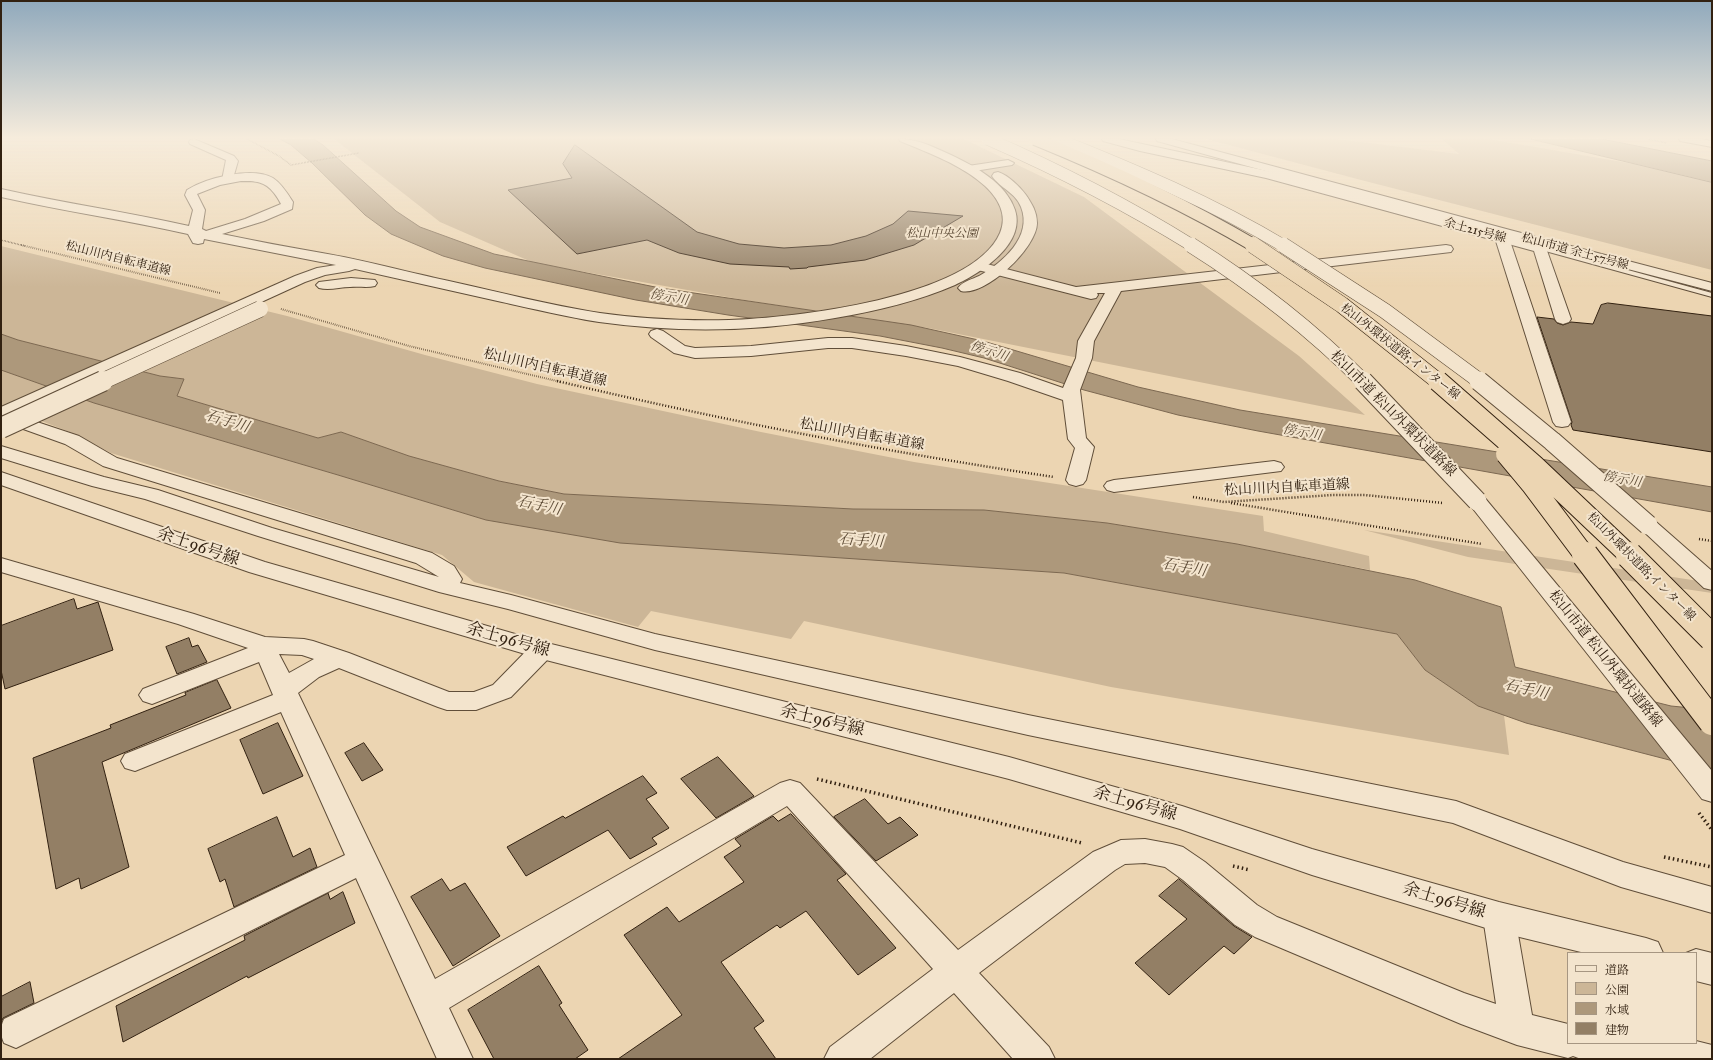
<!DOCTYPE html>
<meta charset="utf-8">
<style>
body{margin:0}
#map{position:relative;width:1713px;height:1060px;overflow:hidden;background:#ecd5b2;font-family:"IM FELL Great Primer","Noto Serif JP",serif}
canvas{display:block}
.frame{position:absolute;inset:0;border:2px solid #322111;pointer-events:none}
.legend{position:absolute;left:1567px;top:952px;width:130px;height:92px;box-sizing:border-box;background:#f3e4cd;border:1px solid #a69682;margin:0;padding:5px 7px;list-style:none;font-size:12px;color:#322111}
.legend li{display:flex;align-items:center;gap:8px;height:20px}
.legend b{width:20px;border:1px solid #a69682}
</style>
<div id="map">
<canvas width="1713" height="1060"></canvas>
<div class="frame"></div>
<ul class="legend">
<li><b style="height:5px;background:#f3e4cd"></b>道路</li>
<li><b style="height:11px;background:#ccb697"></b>公園</li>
<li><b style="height:11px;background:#ad987b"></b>水域</li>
<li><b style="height:11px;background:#937f65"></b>建物</li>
</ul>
</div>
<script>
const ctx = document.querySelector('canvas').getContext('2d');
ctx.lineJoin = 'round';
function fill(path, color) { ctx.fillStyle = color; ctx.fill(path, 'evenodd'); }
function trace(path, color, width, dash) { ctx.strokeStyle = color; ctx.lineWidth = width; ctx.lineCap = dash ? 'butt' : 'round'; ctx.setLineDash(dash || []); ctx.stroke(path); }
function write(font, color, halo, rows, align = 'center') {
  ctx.font = font + ' "IM FELL Great Primer","Noto Serif JP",serif'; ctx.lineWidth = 4; ctx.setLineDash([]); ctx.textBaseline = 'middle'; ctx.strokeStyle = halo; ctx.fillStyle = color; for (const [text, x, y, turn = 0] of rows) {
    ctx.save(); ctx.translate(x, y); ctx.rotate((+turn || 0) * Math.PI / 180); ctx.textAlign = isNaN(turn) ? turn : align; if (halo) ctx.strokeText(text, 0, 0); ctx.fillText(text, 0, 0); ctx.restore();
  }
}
const green = new Path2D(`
 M334 139H964L1084 197 1299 356 1365 415 928 328 744 300 534 263 440 222Z
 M1206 139H1337L1459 154 1442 139H1489L1634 164 1712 182V270L1361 180Z
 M1 246 287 316 425 355 537 384 761 432 914 462 1263 516 1264 531 1369 556 1370 570 1237 544 1107 523 984 510 853 509 564 494 499 481 409 456 341 432 318 438 177 396 183 379 160 376 18 340 1 334Z
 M1 370 94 403 338 475 486 520 1064 573 1397 634 1425 670 1478 706 1504 715 1509 755 1111 687 804 621 791 639 651 611 638 627 474 582 442 555 111 453 77 435 1 405Z
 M1364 530 1712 583V593L1468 557Z`);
const water = new Path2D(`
 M280 139H314L323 145 396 211 420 227 494 254 660 288 911 325 983 341 1138 387 1240 410 1712 487V512L1258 431 1178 415 1084 390 984 358 942 348 880 336 728 315 636 300 485 268 443 256 391 234 365 215 312 163 291 145Z
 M1531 139H1602L1712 161V182Z
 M1 334 18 340 160 376 184 379 177 396 318 438 341 432 409 456 499 481 564 494 853 509 984 510 1107 523 1237 544 1415 580 1501 607 1515 667 1671 706 1712 710V771L1526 723 1478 706 1425 670 1397 634 1064 573 620 543 486 520 338 475 94 403 1 370Z`);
const building = new Path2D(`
 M575 145 697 232 739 244 784 248 831 245 866 236 893 224 908 211 963 216 914 245 865 260 808 267 807 268 790 269 789 267 730 264 679 253 647 240 577 254 508 190 572 178 563 164Z
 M1608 303 1712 316V452L1573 430 1571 425 1572 422 1537 317 1554 319 1557 323 1563 325 1571 322 1593 324 1601 305Z
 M74 599 77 609 98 602 113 650 5 689 1 670V626Z
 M189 638 192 647 198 645 207 662 177 674 166 647Z
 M217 680 231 708 102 762 129 867 81 889 79 878 56 889 33 758 111 728 110 725 186 695 185 693Z
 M278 723 303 776 263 794 240 740Z
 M364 743 383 770 362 781 345 753Z
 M718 757 754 796 716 818 681 779Z
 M643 776 657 793 646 799 669 828 652 838 657 844 630 859 608 830 526 876 507 847 563 816 565 818Z
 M865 799 888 824 900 817 918 835 876 861 834 817Z
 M791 814 846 874 837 880 896 948 858 975 806 911 780 928 777 925 721 962 764 1021 754 1028 776 1059H618L682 1015 624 935 667 907 679 922 744 882 724 857 741 846 735 839 773 816 778 821Z
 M277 817 293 857 310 848 317 867 234 907 225 879 220 882 208 849Z
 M442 879 450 891 465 883 500 936 453 966 411 897Z
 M1179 879 1234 926 1252 937 1234 954 1224 946 1169 995 1135 963 1187 919 1159 896Z
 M343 892 355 923 248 978 247 976 123 1042 116 1006 245 940 244 936 328 893 330 899Z
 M539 966 562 1003 559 1005 588 1050 575 1059H494L468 1010Z
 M30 982 34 1003 3 1018 1 1023V997Z`);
const pathFar3 = new Path2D(`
 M247 139 279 156 291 165 359 153
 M1648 139 1667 143
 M1 240 25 246`);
const pathFar2 = new Path2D(`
 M21 245 220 293
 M281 309 409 346 561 382`);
const pathFar1 = new Path2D(`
 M557 381C721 420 887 452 1054 477
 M1193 497 1224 502 1333 495H1365L1443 503
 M1231 503 1482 544
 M1699 539 1712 541`);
const path = new Path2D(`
 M817 779 1082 843
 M1699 813 1712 830
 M1664 857 1712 867
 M1233 866 1250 870`);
const service = new Path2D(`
 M1540 246 1712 293V297L1538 249 1537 248Z`);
const minor = new Path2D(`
 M194 139 234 156 238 161 232 182H224L222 180 226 160 190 144 189 142 190 140Z
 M1156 139H1172L1510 230 1712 283V291L1509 238 1571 422 1568 426 1562 427 1556 426 1553 422 1495 238 1497 235 1157 141Z
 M1679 139H1701L1712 141V147L1680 141Z
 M1008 160 1014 163 1012 165 968 172 962 169 968 166Z
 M1446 245 1451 246 1453 249 1451 252 1121 291 1094 341 1092 358 1080 390 1086 438 1094 447 1086 480 1083 484 1076 486 1069 484 1066 480 1075 448 1068 439 1063 400 1008 381 958 366 906 356 852 348H828L751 356 695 358 674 353 651 337 649 334 651 331 657 329 663 331 685 346 695 348 751 346 828 338H852L906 346 960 357 1020 373 1063 388 1076 358 1078 341 1105 293H1097L1098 295 1096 298 1091 299 974 269 972 266 974 263 979 262 1076 287Z
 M1 410 79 436 117 458 432 553 454 566 462 579 460 583 511 595 655 634 1028 715 1456 801 1623 862 1712 887V913L1621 887 1453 823 1028 735 655 650 508 609 439 592 258 536 145 499 92 486 1 458V446L104 477 158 490 272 528 439 577 416 563 103 466 65 444 1 421Z
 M1274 461 1281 463 1284 467 1281 471 1114 492 1107 490 1104 486 1107 482 1114 480Z
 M1477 495 1484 497 1712 771V802L1702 799 1470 505 1467 501 1470 497Z
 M1648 519 1655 521 1712 571V590L1704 588 1641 529 1638 525 1641 521Z
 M1 558 194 614 265 637 304 639 313 641 349 653 449 692H474L493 685 533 644 542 642 551 644 554 650 551 656 511 697 476 710H447L438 707 339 668 319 677 298 693 435 979 780 783 790 780 800 783 958 950 1093 852 1121 840 1145 839 1172 844 1183 847 1205 862 1257 905 1277 917 1464 993 1496 1004 1483 917 1488 907 1499 903 1510 907 1515 917 1532 1015 1568 1024V1043H1696V1041L1712 1045V1059H1581L1573 1056 1568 1058 1517 1045 1461 1024 1255 937 1235 925 1183 880 1165 867 1145 863 1125 864 1115 870 979 973 1049 1047 1055 1059H1013L954 993 870 1059H824L830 1047 933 969 787 806 449 1008 473 1059H437L356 878 16 1048 4 1043C0 1034 0 1028 4 1019L345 855 281 712 135 771 125 768 121 761 125 754 273 695 259 662 152 704 143 701 139 695 143 689 248 648 178 624 1 572ZM279 654 302 655 314 659 289 673Z`);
const tertiary = new Path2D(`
 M899 139C919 139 933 147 951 155 976 167 1006 183 1015 210 1026 244 981 273 955 285 918 301 876 311 835 318 757 332 678 333 599 322 567 317 534 309 502 302 453 291 404 280 355 269L349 271 325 275 305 282 8 418 1 420V407L295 276 317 268 336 265 204 239 203 243 198 244 193 243 188 234C126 220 63 211 1 197V189C63 203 127 212 189 226L193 210 185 195 187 190C206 178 252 166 273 178 281 183 288 194 293 202L292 209 264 221 222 234C255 241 288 247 322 253 364 260 406 272 449 281 499 292 549 305 600 313 642 319 686 321 729 320 793 318 972 298 1000 233 1008 215 998 198 985 186 962 165 929 153 900 141ZM241 181C255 181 265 181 274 193 277 197 279 200 281 204L245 219 206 231 202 229 205 210 197 194 220 185Z
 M1102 139H1119L1272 172 1545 245 1571 319 1569 322 1563 324 1557 322 1555 319 1534 251 1266 178 1140 151 1103 141Z
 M998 172C1008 175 1020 187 1026 195 1032 204 1037 212 1037 223 1037 248 985 297 961 291L958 288C963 281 973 279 979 276 1002 263 1033 237 1021 207 1016 193 1000 188 992 176L994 173Z
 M351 278 375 280 377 283 375 286C367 288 359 286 350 287 340 287 329 291 319 288L316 285 319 282Z
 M1 472 265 562 543 642 1009 757 1182 806 1312 849 1499 902 1646 938 1658 942 1663 953H1585L1499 932 1312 875 1180 829 1009 779 542 659 249 572 1 485Z
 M1696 949 1712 953V985L1696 981V953H1686Z`);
const minorBridgeFar2 = new Path2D(`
 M988 139C1059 170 1127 205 1193 246
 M1057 139C1135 170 1212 203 1284 246`);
const minorBridgeFar1 = new Path2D(`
 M1191 245C1253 284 1312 330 1364 382
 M1283 245 1385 311 1481 382`);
const minorBridge = new Path2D(`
 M1363 381 1477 501
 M1479 381 1552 441 1648 525`);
const tertiaryBridgeFar1 = new Path2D(`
 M101 382 260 309`);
const tertiaryBridge = new Path2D(`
 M1 428 103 381`);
const motorwayBridgeFar3 = new Path2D(`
 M1035 139C1111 170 1184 204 1255 246`);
const motorwayBridgeFar2 = new Path2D(`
 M1253 245 1342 305 1439 382`);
const motorwayBridgeFar1 = new Path2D(`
 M1438 381 1534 465 1630 556
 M1506 454 1531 484 1585 556`);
const motorwayBridge = new Path2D(`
 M1585 555 1712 722
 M1629 555 1712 638`);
const farStreetnames = [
 ["余土215号線",1475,231,15],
 ["松山市道 余土57号線",1575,252,15],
 ["松山川内自転車道線",118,259,14],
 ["松山外環状道路;インター線",1400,352,38],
 ["松山外環状道路;インター線",1641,567,45]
];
const farParknames = [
 ["松山中央公園",942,234]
];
const farWaternames = [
 ["傍示川",669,298,10],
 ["傍示川",989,352,18],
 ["傍示川",1302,433,10],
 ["傍示川",1622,480,10]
];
const streetNames = [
 ["松山川内自転車道線",545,368,13],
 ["松山市道 松山外環状道路線",1393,414,45],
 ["松山川内自転車道線",862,435,10],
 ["松山川内自転車道線",1287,488,-3],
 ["松山市道 松山外環状道路線",1605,659,51]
];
const waterNames = [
 ["石手川",227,422,17],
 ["石手川",539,506,12],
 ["石手川",861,541,4],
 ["石手川",1184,568,10],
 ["石手川",1526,690,13]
];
const nearStreetnames = [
 ["余土96号線",198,547,19],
 ["余土96号線",508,640,16],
 ["余土96号線",822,721,14],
 ["余土96号線",1135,804,16],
 ["余土96号線",1444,901,17]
];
fill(green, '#ccb697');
fill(water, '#ad987b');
trace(water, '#7c6851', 1);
fill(building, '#937f65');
trace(building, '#322111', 1);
trace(service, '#604e39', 2);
trace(minor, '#604e39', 2);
trace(tertiary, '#604e39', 2);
trace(pathFar3, '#322111', 1.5, [0.5, 1]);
trace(pathFar2, '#322111', 2, [0.5, 1.5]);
trace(pathFar1, '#322111', 2.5, [1, 2]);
trace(path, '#322111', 3.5, [1.5, 3]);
fill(service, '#f3e4cd');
fill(minor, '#f3e4cd');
fill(tertiary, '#f3e4cd');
trace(minorBridgeFar2, '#604e39', 13, []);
trace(minorBridgeFar1, '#604e39', 16, []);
trace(minorBridge, '#604e39', 21, []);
trace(tertiaryBridgeFar1, '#604e39', 17, []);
trace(tertiaryBridge, '#604e39', 22, []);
trace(motorwayBridgeFar3, '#322111', 14, []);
trace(motorwayBridgeFar2, '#322111', 17, []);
trace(motorwayBridgeFar1, '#322111', 22, []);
trace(motorwayBridge, '#322111', 28, []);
trace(minorBridgeFar2, '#f3e4cd', 12);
trace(minorBridgeFar1, '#f3e4cd', 15);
trace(minorBridge, '#f3e4cd', 19);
trace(tertiaryBridgeFar1, '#f3e4cd', 16);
trace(tertiaryBridge, '#f3e4cd', 20);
trace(motorwayBridgeFar3, '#ecd5b2', 12);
trace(motorwayBridgeFar2, '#ecd5b2', 16);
trace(motorwayBridgeFar1, '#ecd5b2', 20);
trace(motorwayBridge, '#ecd5b2', 26);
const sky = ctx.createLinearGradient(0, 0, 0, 287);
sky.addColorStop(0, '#90a9bc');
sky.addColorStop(0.48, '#f6ecdc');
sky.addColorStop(1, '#f6ecdc00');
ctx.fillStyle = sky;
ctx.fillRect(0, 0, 1713, 287);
write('12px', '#322111', '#f3e4cd', farStreetnames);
write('italic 12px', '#584632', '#f3e4cd', farParknames);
write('italic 13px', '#5d4b36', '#f3e4cd', farWaternames);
write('14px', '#322111', '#f3e4cd', streetNames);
write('italic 15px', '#5d4b36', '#f3e4cd', waterNames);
write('17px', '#322111', '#f3e4cd', nearStreetnames);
</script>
